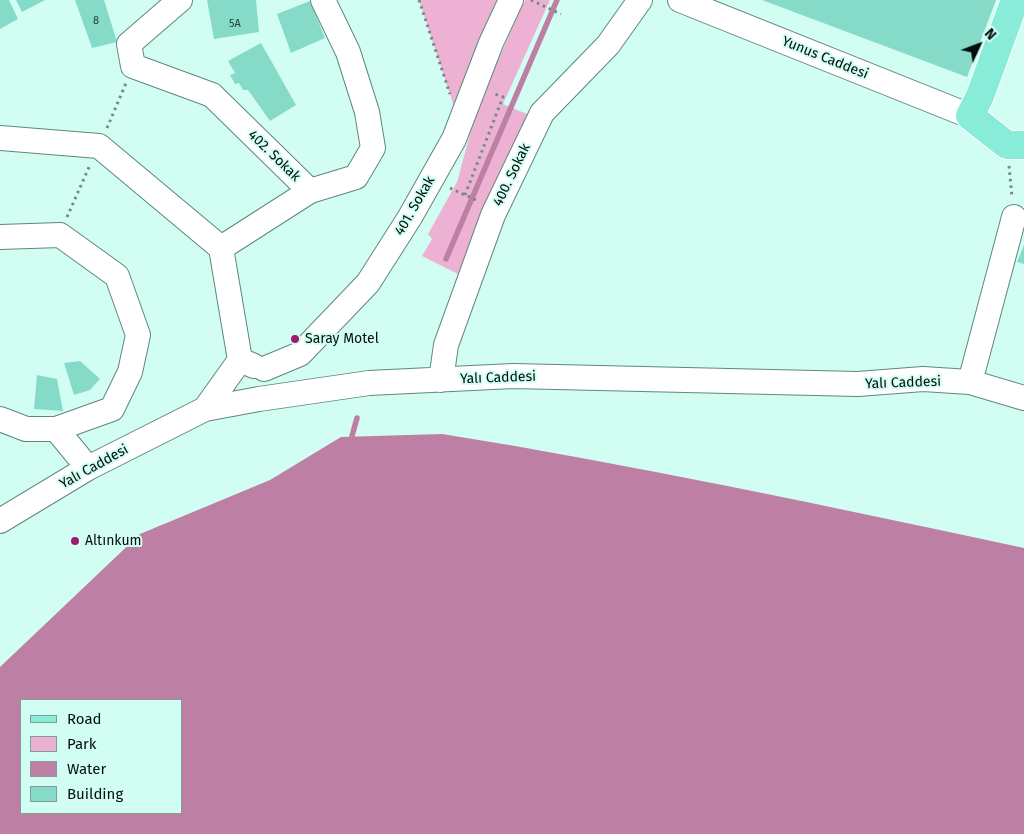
<!DOCTYPE html>
<meta charset="utf-8">
<style>
body{margin:0}
#map{position:relative;width:1024px;height:834px;overflow:hidden;background:#d1fdf2;font-family:"Fira Sans",sans-serif}
canvas{display:block}
.legend{position:absolute;left:20px;top:699px;width:162px;height:115px;box-sizing:border-box;background:#d1fdf2;border:1px solid #7e9e96;margin:0;padding:6px 9px;list-style:none;font-size:15px;color:#020f0c}
.legend li{display:flex;align-items:center;gap:10px;height:25px}
.legend b{width:25px;border:1px solid #7e9e96}
.north{position:absolute;left:954px;top:20px;width:50px;height:50px;-webkit-text-stroke:4px #d1fdf2;paint-order:stroke;rotate:47deg;font-size:14px;font-weight:700;line-height:20px;text-align:center;color:#020f0c}
.north::after{content:'';display:block;margin:auto;width:18px;height:22px;background:#020f0c;clip-path:polygon(50% 0,100% 100%,50% 72%,0 100%)}
</style>
<div id="map">
<canvas width="1024" height="834"></canvas>
<ul class="legend">
<li><b style="height:6px;background:#88ecd9"></b>Road</li>
<li><b style="height:14px;background:#edb2d3"></b>Park</li>
<li><b style="height:14px;background:#bd80a4"></b>Water</li>
<li><b style="height:14px;background:#85dbc7"></b>Building</li>
</ul>
<div class="north">N</div>
</div>
<script>
const ctx = document.querySelector('canvas').getContext('2d');
ctx.lineJoin = 'round';
function fill(path, color) { ctx.fillStyle = color; ctx.fill(path, 'evenodd'); }
function trace(path, color, width, dash) { ctx.strokeStyle = color; ctx.lineWidth = width; ctx.lineCap = dash ? 'butt' : 'round'; ctx.setLineDash(dash || []); ctx.stroke(path); }
function write(font, color, halo, rows, align = 'center') {
  ctx.font = font + ' "Fira Sans",sans-serif'; ctx.lineWidth = 4; ctx.setLineDash([]); ctx.textBaseline = 'middle'; ctx.strokeStyle = halo; ctx.fillStyle = color; for (const [text, x, y, turn = 0] of rows) {
    ctx.save(); ctx.translate(x, y); ctx.rotate((+turn || 0) * Math.PI / 180); ctx.textAlign = isNaN(turn) ? turn : align; if (halo) ctx.strokeText(text, 0, 0); ctx.fillText(text, 0, 0); ctx.restore();
  }
}
const green = new Path2D(`
 M419 0H511L460 125Z
 M525 0H550L503 104 534 117 462 276 422 256 432 239 428 234 457 182 478 105Z`);
const water = new Path2D(`
 M442 434C637 465 831 507 1024 548V834H0V667L140 534 270 480 341 437ZM21 700H181V813H21Z`);
const stream = new Path2D(`
 M446 259 557 0
 M352 436 357 418`);
const building = new Path2D(`
 M0 0H9L18 19 0 29Z
 M16 0H45L22 12Z
 M75 0H104L117 42 92 48Z
 M207 0H256L259 32 214 39Z
 M762 0H996L967 77Z
 M310 1 325 38 291 53 277 14Z
 M261 43 296 105 270 121 248 90H243L239 83 235 84 230 75 235 73 228 61Z
 M1024 245V264L1017 262Z
 M80 361 100 379 90 390 74 395 64 363Z
 M37 375 57 379 63 411 34 409Z`);
const path = new Path2D(`
 M419 0 450 94
 M531 0 561 14
 M107 128 126 83
 M1009 166 1012 197
 M450 188 478 201
 M465 195 503 97 492 93
 M67 217 90 165`);
const minor = new Path2D(`
 M180 0 129 44 133 66 212 95 310 191 356 177 373 148 367 112 348 52 323 0
 M680 0 970 116
 M0 138 99 146 221 248
 M0 237 60 235 117 276 138 335 130 372 112 409 56 429H26L0 419
 M240 360 221 248 310 191
 M264 369 300 354 368 283 410 217 454 139 491 43 511 0
 M441 380 446 345 493 215 542 113 608 45 640 0
 M970 382 1014 217
 M205 409 240 360 254 366
 M56 429 88 468
 M0 521 88 468 205 409 259 399 369 383 513 376 858 384 923 379 970 382 1024 398`);
const major = new Path2D(`
 M1015 0 980 96 970 116 1007 145H1024`);
const markers = [
 [295,339,5,"#9a1c73"],
 [75,541,5,"#9a1c73"]
];
const numberNames = [
 ["8",96,21],
 ["5A",235,24]
];
const streetNames = [
 ["Yunus Caddesi",825,58,22],
 ["402. Sokak",274,156,44],
 ["400. Sokak",512,175,-64],
 ["401. Sokak",415,206,-60],
 ["Yalı Caddesi",498,378,-2],
 ["Yalı Caddesi",903,383,-2],
 ["Yalı Caddesi",94,467,-29]
];
const poiNames = [
 ["Saray Motel",305,339],
 ["Altınkum",85,541]
];
fill(green, '#edb2d3');
fill(water, '#bd80a4');
trace(stream, '#bd80a4', 5.5);
fill(building, '#85dbc7');
trace(minor, '#5f887d', 26);
trace(major, '#fff', 30);
trace(path, '#6f8c85', 3, [2.5, 4]);
trace(minor, '#fff', 24);
trace(major, '#88ecd9', 28);
for (const [x, y, r, color] of markers) { const dot = new Path2D(); dot.arc(x, y, r, 0, 2 * Math.PI); ctx.fillStyle = color; ctx.fill(dot); trace(dot, '#d1fdf2', 2); }
write('11px', '#23423b', null, numberNames);
write('14px', '#020f0c', '#d1fdf2', streetNames);
write('14px', '#020f0c', '#d1fdf2', poiNames, 'left');
</script>
